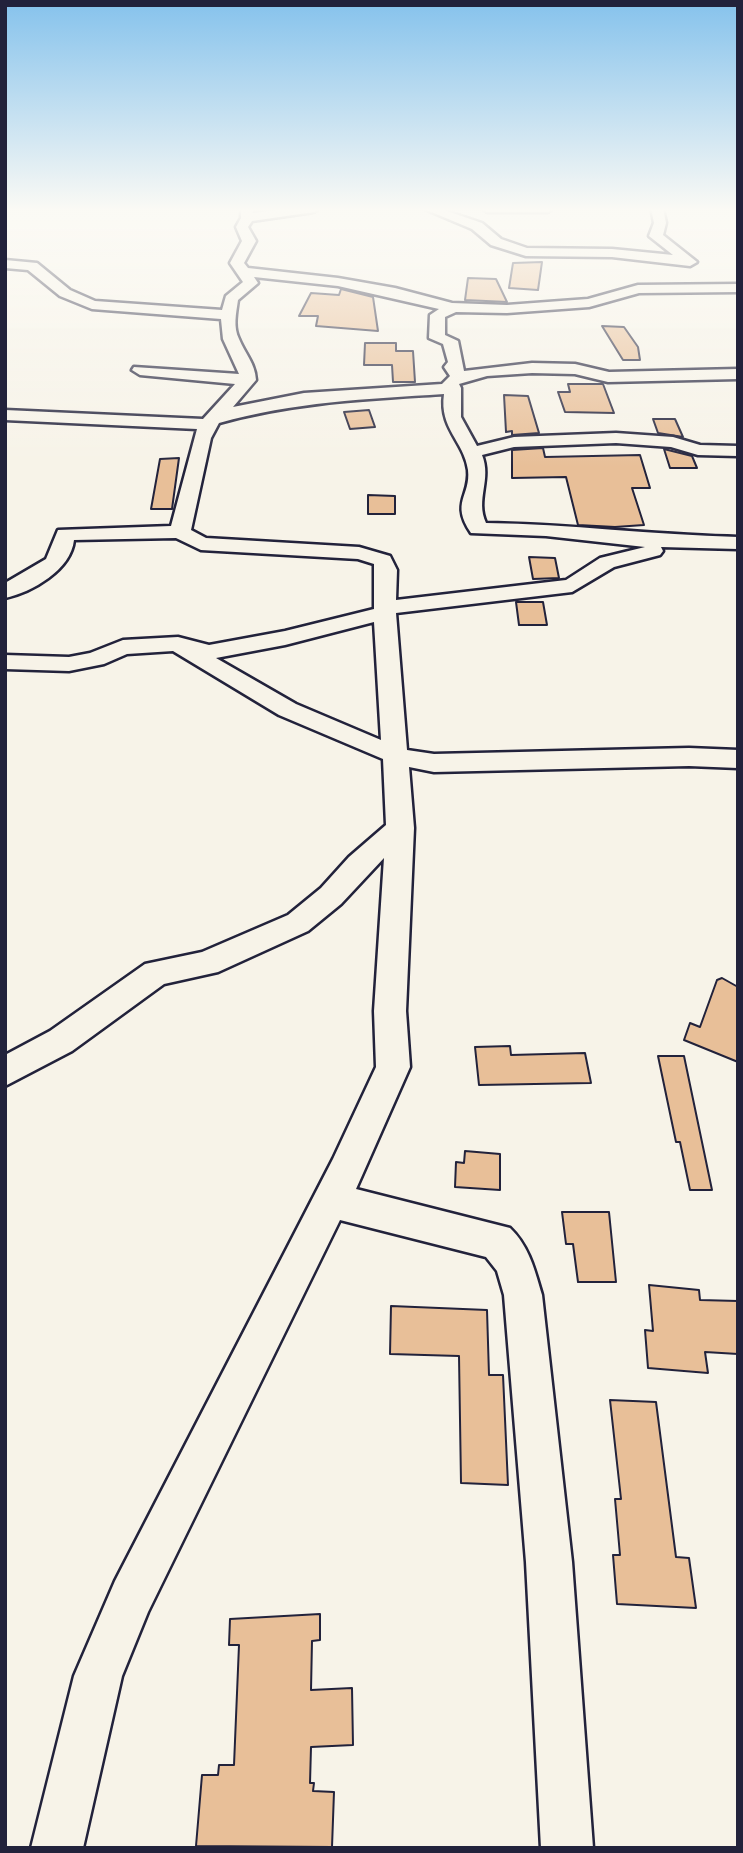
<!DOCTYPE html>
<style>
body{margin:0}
#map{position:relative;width:743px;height:1853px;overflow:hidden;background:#f7f3e8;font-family:Mali,sans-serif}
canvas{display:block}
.frame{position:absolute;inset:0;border:7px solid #22223b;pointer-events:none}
</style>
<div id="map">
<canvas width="743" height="1853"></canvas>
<div class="frame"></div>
</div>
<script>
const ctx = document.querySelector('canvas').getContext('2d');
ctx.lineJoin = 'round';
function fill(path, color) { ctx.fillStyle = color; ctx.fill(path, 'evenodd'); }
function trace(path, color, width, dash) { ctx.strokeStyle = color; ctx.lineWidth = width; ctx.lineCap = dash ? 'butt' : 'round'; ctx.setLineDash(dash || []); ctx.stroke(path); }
const building = new Path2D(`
 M542 262 538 290 509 288 513 263Z
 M468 278 496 279 507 302 465 300Z
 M341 289 373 297 378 331 316 326 318 316H299L311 293 339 295Z
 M602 326 624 327 638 347 640 360H623Z
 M365 343H396V351H413L415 382H393L392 365H364Z
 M568 384H603L614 413 565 412 558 392H570Z
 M504 395 528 396 539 433 512 435V431L506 432Z
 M369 410 375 427 350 429 344 412Z
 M653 419H675L683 437 658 433Z
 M543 448 545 457 640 455 650 488H632L644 525 615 527 578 525 566 477 512 478V450Z
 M664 449 692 456 697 468H670Z
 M179 458 172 509H151L160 459Z
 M368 495 395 496V514H368Z
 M529 557 555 558 559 578 533 579Z
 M516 602H543L547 625H519Z
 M722 978 738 987V1062L684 1040 690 1023 700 1027 717 980Z
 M510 1046 511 1055 585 1053 591 1083 479 1085 475 1047Z
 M658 1056H684L712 1190H690L680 1142H676Z
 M465 1151 500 1154V1190L455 1187 456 1162 464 1163Z
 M562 1212H609L616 1282H578L573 1244H566Z
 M649 1285 699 1290 700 1300 738 1301V1354L705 1352 708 1373 648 1368 645 1330 653 1331Z
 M391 1306 487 1310 489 1375H503L508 1485 461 1483 459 1356 390 1354Z
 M610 1400 656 1402 676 1557 689 1558 696 1608 617 1604 613 1555H620L615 1499H621Z
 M320 1614V1640L312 1641 311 1690 352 1688 353 1745 311 1747 310 1783H314L313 1791 334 1792 332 1847 196 1846 202 1775H218L219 1765H234L239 1645H229L230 1619Z`);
const minor = new Path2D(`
 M241 208H253V213L292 208H320L314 212 252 221 248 227 256 241 244 263 248 268 338 278 395 288 452 303 507 305 588 299 638 285 738 284V292L639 293 589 307 507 313 456 312 445 317V335L458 341 464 371 532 363 575 364 609 372 738 369V379L608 382 575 374 532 373 487 376 459 384 461 388V417L477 446 514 437 616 433 673 437 700 445 738 446V456L698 455 671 447 616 443 514 447 482 455C492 480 475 499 486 523 570 524 653 535 738 537V549L661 547 663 551 660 555 614 567 572 592 396 613 407 750 434 754 689 748 738 750V768L689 766 434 772 409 767 414 828 406 1011 410 1067 356 1189 510 1228C529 1246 535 1271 542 1295L572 1562 593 1848H541L526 1562 504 1295 497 1271 486 1257 340 1220 148 1612 122 1676 83 1848H31L74 1676 115 1581 333 1159 376 1067 374 1011 384 858 341 904 308 931 218 972 164 984 72 1051 5 1086V1055L50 1031 145 964 202 952 288 915 321 888 349 857 386 825 383 759 279 715 173 651 127 654 104 664 69 671 5 669V655L69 657 90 653 123 640 178 637 209 645 285 631 374 609V564L358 559 201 550 176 538 74 540C71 570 32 592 5 598V583L46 559 58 530 171 526 197 429 5 420V410L203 419 235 384 140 375 132 370 134 367 239 374 223 339 221 319 92 309 60 296 28 270 5 268V260L37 263 70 290 95 301 222 310 226 296 243 282 230 263 242 241 236 227 241 218ZM254 277 338 286 439 309 430 315 429 338 443 344 448 362 444 367 450 376 442 384 304 393 233 407 256 380C255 363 245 354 239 339 233 327 236 314 238 300L258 283ZM444 394C439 429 464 441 468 470 471 496 450 502 471 533L546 536 645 547 600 558 566 580 396 600 397 570 390 556 359 547 206 538 191 530 211 438 219 423C293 402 367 399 444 394ZM374 622 381 740 296 704 216 658 285 645Z
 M422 208H438L482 223 501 239 527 248 612 249 673 255 649 236 654 223 651 208H663L666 223 663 235 697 262 690 266 612 257 526 256 491 245 472 229Z
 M481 208H554L548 212H487Z`);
fill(building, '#e8bf98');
trace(building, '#22223b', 2);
trace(minor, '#22223b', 5);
fill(minor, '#f7f3e8');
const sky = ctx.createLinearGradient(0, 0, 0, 467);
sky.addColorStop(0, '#85c2ec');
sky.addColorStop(0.45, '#fbfaf5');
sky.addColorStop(1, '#fbfaf500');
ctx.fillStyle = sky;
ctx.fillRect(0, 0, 743, 467);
</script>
